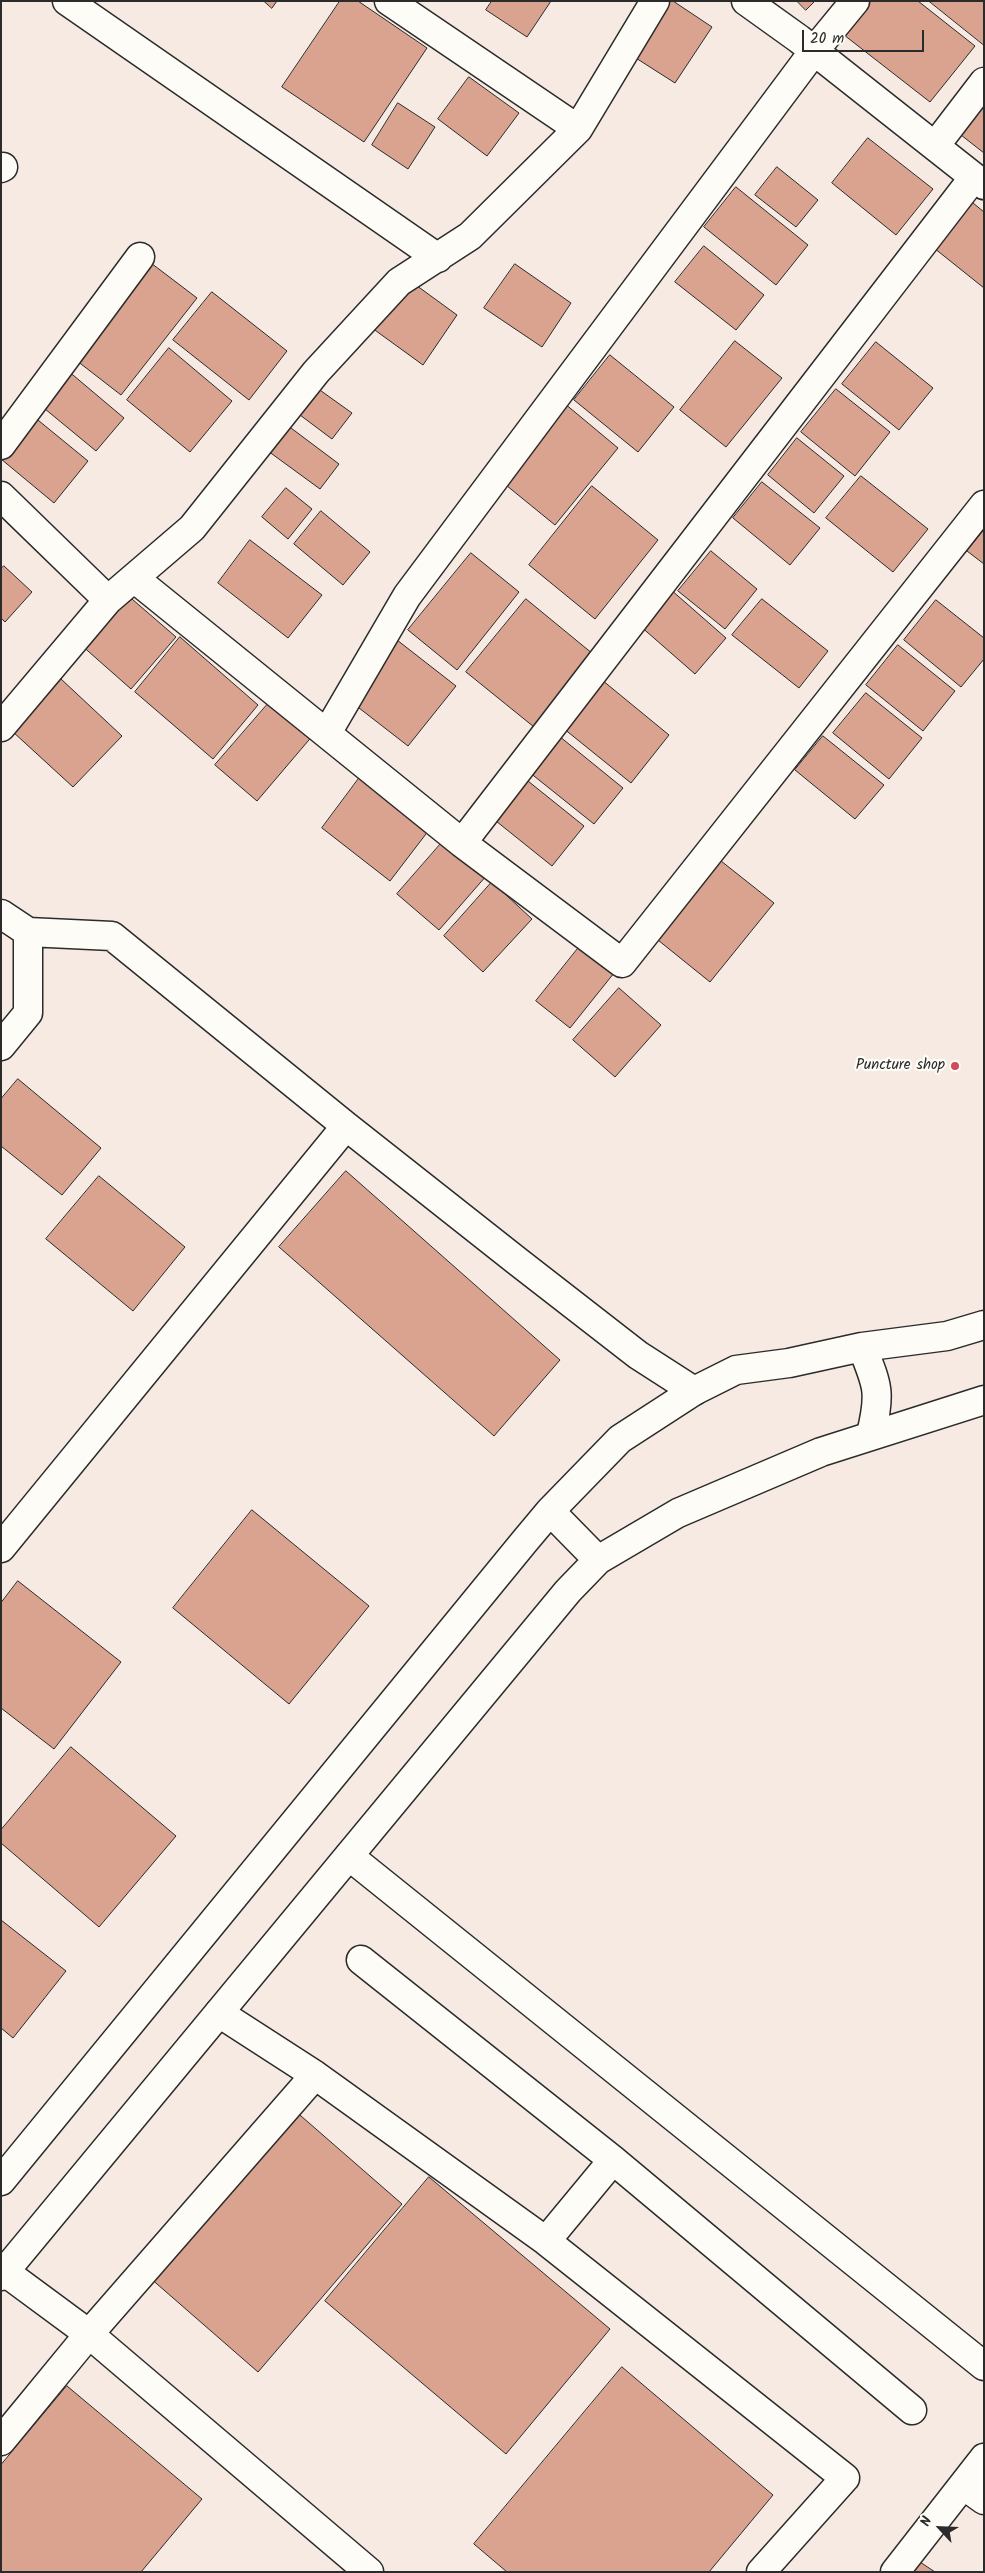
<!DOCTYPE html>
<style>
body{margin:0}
#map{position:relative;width:985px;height:2573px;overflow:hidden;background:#f6eae2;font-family:Kalam,sans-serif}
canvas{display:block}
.frame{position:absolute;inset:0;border:2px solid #2b2b2b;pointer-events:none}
.north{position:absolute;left:915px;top:2503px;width:50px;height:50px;-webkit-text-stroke:4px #fdfcf7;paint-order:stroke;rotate:295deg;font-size:14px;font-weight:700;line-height:20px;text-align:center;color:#2b2b2b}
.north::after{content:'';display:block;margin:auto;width:18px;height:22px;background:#2b2b2b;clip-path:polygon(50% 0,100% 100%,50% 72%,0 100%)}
.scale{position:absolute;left:802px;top:30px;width:122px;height:22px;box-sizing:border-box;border:2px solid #2b2b2b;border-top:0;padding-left:6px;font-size:15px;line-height:18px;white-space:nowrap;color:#2b2b2b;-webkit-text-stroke:4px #fdfcf7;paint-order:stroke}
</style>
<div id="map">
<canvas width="985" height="2573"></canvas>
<div class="frame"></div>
<div class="north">N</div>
<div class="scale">20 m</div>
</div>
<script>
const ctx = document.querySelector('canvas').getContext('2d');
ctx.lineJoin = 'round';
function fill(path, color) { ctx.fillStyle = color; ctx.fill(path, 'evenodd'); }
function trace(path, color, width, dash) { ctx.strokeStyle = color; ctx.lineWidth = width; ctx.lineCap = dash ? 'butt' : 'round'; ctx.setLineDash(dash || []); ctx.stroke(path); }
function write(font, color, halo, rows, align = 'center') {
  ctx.font = font + ' Kalam,sans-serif'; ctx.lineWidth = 4.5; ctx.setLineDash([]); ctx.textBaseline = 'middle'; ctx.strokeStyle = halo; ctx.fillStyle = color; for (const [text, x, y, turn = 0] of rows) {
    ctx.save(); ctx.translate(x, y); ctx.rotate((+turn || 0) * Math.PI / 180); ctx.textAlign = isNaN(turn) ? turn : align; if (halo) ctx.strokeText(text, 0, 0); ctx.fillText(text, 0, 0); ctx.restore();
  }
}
const building = new Path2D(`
 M264 1H277L272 8Z
 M340 1H358L427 48 364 142 282 87Z
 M492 1H551L527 37 486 10Z
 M662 1H673L712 27 675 83 628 53Z
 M797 1H815L806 10Z
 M871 1H918L975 46 930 102 844 35Z
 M929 1H984V45Z
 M469 77 519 113 487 156 438 119Z
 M398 103 435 127 408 169 372 145Z
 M984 107V153L961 135Z
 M868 138 933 189 896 235 832 183Z
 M777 167 818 200 796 227 755 195Z
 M736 187 808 245 776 285 704 227Z
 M967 198 984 212V288L929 244Z
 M704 246 764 295 736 330 675 282Z
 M147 260 197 298 121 395 72 357Z
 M515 264 571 303 542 347 484 308Z
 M409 280 457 315 423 365 372 328Z
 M212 292 287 351 249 400 173 340Z
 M735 341 782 378 726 447 680 410Z
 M876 342 933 388 899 430 842 384Z
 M169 348 232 401 190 452 127 400Z
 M610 355 674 407 638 452 574 400Z
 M67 370 124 418 96 451 39 404Z
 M310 383 352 413 332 439 292 409Z
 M836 389 890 432 855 476 801 432Z
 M564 403 618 448 555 525 501 481Z
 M33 416 88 461 54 503 1 459V455Z
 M287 425 339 464 320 489 268 451Z
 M797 438 844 476 814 513 768 475Z
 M861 476 928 529 893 572 826 518Z
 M762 482 820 528 790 565 733 518Z
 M592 486 658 540 595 619 529 565Z
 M286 488 312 509 288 539 262 517Z
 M321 511 370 552 343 585 294 544Z
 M984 530V564L967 551Z
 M250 540 322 595 288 638 218 583Z
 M711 551 757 589 725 629 678 591Z
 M471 553 519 592 457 670 408 630Z
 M4 566 32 592 5 622 1 618V569Z
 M670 589 726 638 695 674 639 625Z
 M125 593 176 637 131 689 80 644Z
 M526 599 593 654 534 727 466 672Z
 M762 599 828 651 799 688 732 635Z
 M936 600 984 638V659L961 687 904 640Z
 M180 637 258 705 213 759 135 692Z
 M397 640 456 686 408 746 350 701Z
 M898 645 955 691 923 731 866 685Z
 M61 679 122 736 73 787 12 731Z
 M602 680 669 735 631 783 563 728Z
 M866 693 922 738 889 779 833 733Z
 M273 698 314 734 257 801 215 765Z
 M559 736 623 788 594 824 529 772Z
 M823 736 884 785 855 819 795 770Z
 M360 777 429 830 390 881 322 828Z
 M523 777 584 826 552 866 491 817Z
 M445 839 487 875 439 930 397 894Z
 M716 857 774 903 710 982 653 936Z
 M492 882 532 919 483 972 444 936Z
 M584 941 618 968 570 1028 536 1001Z
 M619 988 661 1025 615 1077 573 1040Z
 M18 1079 101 1148 62 1195 1 1146V1099Z
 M346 1171 560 1360 494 1436 279 1247Z
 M99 1176 185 1247 133 1311 46 1239Z
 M252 1510 369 1606 289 1704 173 1608Z
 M18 1581 121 1662 54 1749 1 1708V1603Z
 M71 1747 176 1836 99 1927 1 1843V1830Z
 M1 1920 66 1971 13 2038 1 2028Z
 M293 2109 402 2204 258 2372 149 2277Z
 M429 2177 610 2329 506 2454 325 2301Z
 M622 2367 773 2495 709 2572H507L474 2544Z
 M67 2386 202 2499 141 2572H1V2465Z
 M917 2560 935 2572H909Z`);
const street = new Path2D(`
 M67 1 438 258
 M389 1 578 129
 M746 1 799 39 984 185
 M935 146 984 82
 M1 168 3 167
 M1 445 140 257
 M1 496 108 600 192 528 316 372 399 282 470 236 578 129 655 1
 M134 578 462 843 622 963 984 505
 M1 727 108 600
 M327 733 407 596 814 51 855 1
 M462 843 974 177
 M1 914 28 932 112 936 346 1126 517 1261 638 1355 694 1391
 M1 1046 28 1013V932
 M1 1548 346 1126
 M349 1856 984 2366
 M361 1960 613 2160 912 2410
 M219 2013 315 2075 546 2241 845 2478 761 2572
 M546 2241 613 2160
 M5 2272 89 2334 369 2572
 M1 2441 89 2334 315 2075
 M963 2485 984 2500
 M895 2572 984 2458`);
const secondary = new Path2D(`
 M862 1347C878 1386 881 1393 871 1434
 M550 1511 598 1560
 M1 2181 524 1542 550 1511 620 1439 694 1391 736 1370 789 1363 862 1347 947 1336 984 1325
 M1 2276 568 1591 598 1560 678 1513 821 1452 984 1400`);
const markers = [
 [955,1066,5,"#d1495b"]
];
const poiNames = [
 ["Puncture shop",945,1066]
];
fill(building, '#d9a390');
trace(building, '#2b2b2b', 1);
trace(street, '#2b2b2b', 31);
trace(secondary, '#2b2b2b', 31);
trace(street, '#fdfcf7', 28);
trace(secondary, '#fdfcf7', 28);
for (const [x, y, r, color] of markers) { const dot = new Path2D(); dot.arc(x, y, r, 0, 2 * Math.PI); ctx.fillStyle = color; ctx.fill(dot); trace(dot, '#fdfcf7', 2); }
write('15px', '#2b2b2b', '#fdfcf7', poiNames, 'right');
</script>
